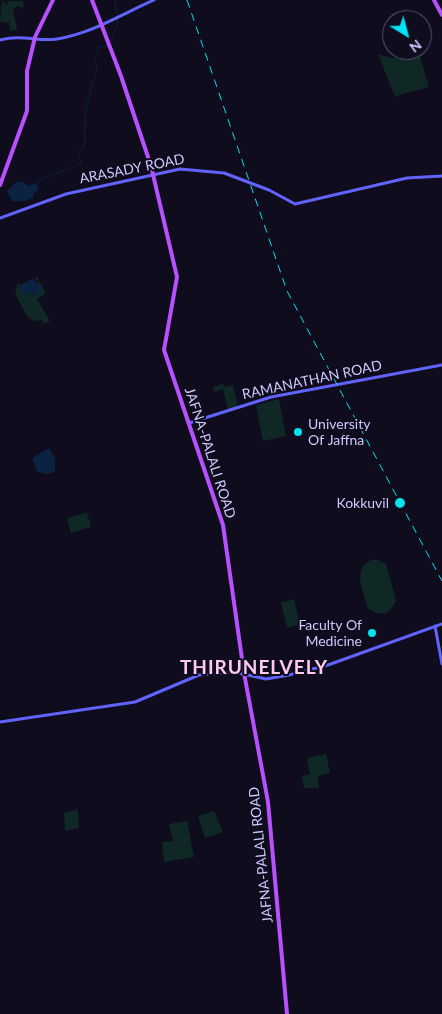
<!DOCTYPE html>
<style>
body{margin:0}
#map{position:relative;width:442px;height:1014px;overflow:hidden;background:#0e0c1d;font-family:Lato,sans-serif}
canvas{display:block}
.north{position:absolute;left:382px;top:10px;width:50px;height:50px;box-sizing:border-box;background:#0e0c1d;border:1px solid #5a5877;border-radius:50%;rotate:143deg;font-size:14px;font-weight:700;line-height:20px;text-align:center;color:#cdc9fe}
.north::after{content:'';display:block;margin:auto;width:18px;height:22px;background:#03e2f0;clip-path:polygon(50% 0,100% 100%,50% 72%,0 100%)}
</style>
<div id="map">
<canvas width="442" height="1014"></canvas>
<div class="north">N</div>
</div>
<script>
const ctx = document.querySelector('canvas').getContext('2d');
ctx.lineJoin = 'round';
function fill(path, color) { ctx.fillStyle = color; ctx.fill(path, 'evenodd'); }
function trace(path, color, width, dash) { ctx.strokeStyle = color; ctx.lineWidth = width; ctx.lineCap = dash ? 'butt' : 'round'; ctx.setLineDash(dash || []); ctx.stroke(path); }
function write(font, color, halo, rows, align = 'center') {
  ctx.font = font + ' Lato,sans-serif'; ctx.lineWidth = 4; ctx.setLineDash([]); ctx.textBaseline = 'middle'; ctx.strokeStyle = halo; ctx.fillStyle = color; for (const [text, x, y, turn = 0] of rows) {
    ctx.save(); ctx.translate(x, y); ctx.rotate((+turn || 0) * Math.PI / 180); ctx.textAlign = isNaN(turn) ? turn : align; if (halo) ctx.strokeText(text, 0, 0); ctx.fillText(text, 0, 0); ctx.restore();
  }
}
const green = new Path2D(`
 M2 0 7 6 8 1H23L24 9 17 6 13 10 17 30 10 31 9 22H0Z
 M378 54 392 58 420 56 429 87C417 91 406 92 395 97Z
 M37 277 46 294 37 299 50 321 44 324 42 320 34 321 27 316 15 294 18 283 23 291 34 294 38 282 35 279Z
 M223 384 225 387 233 385 238 407 228 410 223 389 214 392 213 387Z
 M279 399 286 436 263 441 256 405Z
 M87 512 91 527 71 533 67 518Z
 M375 559 386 564 396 600C392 614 379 618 368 608 363 591 350 565 375 559Z
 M294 599 300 624 287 628 281 603Z
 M326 754 330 773 318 776 319 788H304L302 776 310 774 307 758Z
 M78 809 79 828 65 831 64 813Z
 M214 811 223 832 205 838 198 816Z
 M187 821 194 857 164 862 162 842 173 841 169 824Z`);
const water = new Path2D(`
 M22 181 28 186 37 183 39 190 34 193 33 198 25 201H12L7 191 15 183Z
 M33 279 40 286 41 293 37 295 32 292 28 295 22 292 19 285Z
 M49 448 55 458V472L45 474 37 471 32 458Z`);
const stream = new Path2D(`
 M110 42 118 24 115 0
 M36 182 81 163 78 152 84 148 86 109 97 67 94 57 98 54V48L108 45`);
const secondary = new Path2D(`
 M0 40C23 34 37 42 57 39 93 33 122 14 154 0
 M0 218 66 194 180 169 224 173 269 190 295 204 407 178 442 176
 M189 423 271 397 442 365
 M435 626 442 664
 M0 722 135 702 199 675 234 672 266 679 289 675 328 665 442 624`);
const primary = new Path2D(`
 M92 0 121 76 151 166 177 277 164 350 223 525 244 673 268 802 287 1014
 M434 0 442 15
 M0 185 27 111V71L35 37 53 0`);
const rail = new Path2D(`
 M187 0 287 291 442 581`);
const markers = [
 [298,432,5,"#03e2f0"],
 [400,503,6,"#03e2f0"],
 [372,633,5,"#03e2f0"]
];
const streetNames = [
 ["ARASADY ROAD",132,169,-11],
 ["RAMANATHAN ROAD",312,380,-12],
 ["JAFNA-PALALI ROAD",210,453,72],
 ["JAFNA-PALALI ROAD",261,855,-96]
];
const poiNames = [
 ["University",308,424,"left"],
 ["Of Jaffna",308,440,"left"],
 ["Kokkuvil",389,503],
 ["Faculty Of",362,625],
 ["Medicine",362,641]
];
const districtNames = [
 ["THIRUNELVELY",254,668]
];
fill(green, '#0f2725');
fill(water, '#0c2241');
trace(stream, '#0c2241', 1);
trace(secondary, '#6163fd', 3);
trace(primary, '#b651fd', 4);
trace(rail, '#03e2f0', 1, [8, 6]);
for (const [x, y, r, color] of markers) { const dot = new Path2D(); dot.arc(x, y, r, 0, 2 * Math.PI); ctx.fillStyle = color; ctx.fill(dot); trace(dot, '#0e0c1d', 2); }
write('14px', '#cdc9fe', '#0e0c1d', streetNames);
write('14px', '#cdc9fe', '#0e0c1d', poiNames, 'right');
ctx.letterSpacing = '1px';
write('bold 19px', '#fecbee', '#0e0c1d', districtNames);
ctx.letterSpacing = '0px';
</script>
